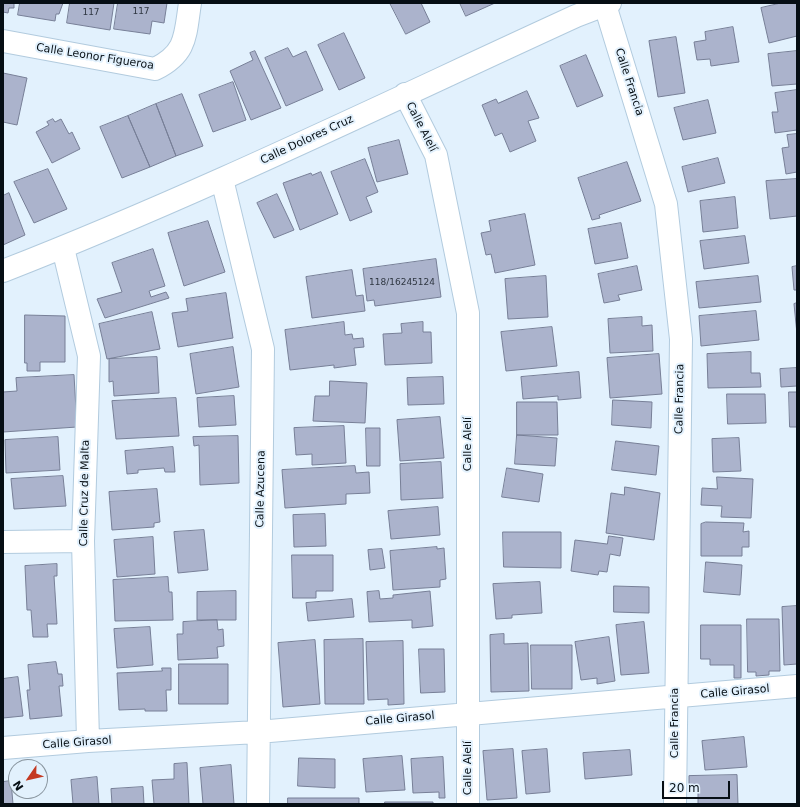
<!DOCTYPE html>
<meta charset="utf-8">
<style>
body{margin:0}
#map{position:relative;width:800px;height:807px;overflow:hidden;background:#e2f1fd;font-family:"DejaVu Sans",sans-serif}
canvas{display:block}
.frame{position:absolute;inset:0;border:4px solid #060e14;pointer-events:none}
.north{position:absolute;left:8px;top:759px;width:40px;height:40px;box-sizing:border-box;background:#e2f1fd;border:1px solid #8a96a0;border-radius:50%;rotate:236deg;font-size:11px;font-weight:700;line-height:16px;text-align:center;color:#060e14}
.north::after{content:'';display:block;margin:auto;width:14px;height:18px;background:#c43922;clip-path:polygon(50% 0,100% 100%,50% 72%,0 100%)}
.scale{position:absolute;left:662px;top:781px;width:68px;height:18px;box-sizing:border-box;border:2px solid #060e14;border-top:0;padding-left:5px;font-size:12px;line-height:14px;white-space:nowrap;color:#060e14;-webkit-text-stroke:3px #e2f1fd;paint-order:stroke}
</style>
<div id="map">
<canvas width="800" height="807"></canvas>
<div class="frame"></div>
<div class="north">N</div>
<div class="scale">20 m</div>
</div>
<script>
const ctx = document.querySelector('canvas').getContext('2d');
ctx.lineJoin = 'round';
function fill(path, color) { ctx.fillStyle = color; ctx.fill(path, 'evenodd'); }
function trace(path, color, width, dash) { ctx.strokeStyle = color; ctx.lineWidth = width; ctx.lineCap = dash ? 'butt' : 'round'; ctx.setLineDash(dash || []); ctx.stroke(path); }
function write(font, color, halo, rows, align = 'center') {
  ctx.font = font + ' "DejaVu Sans",sans-serif'; ctx.lineWidth = 4; ctx.setLineDash([]); ctx.textBaseline = 'middle'; ctx.strokeStyle = halo; ctx.fillStyle = color; for (const [text, x, y, turn = 0] of rows) {
    ctx.save(); ctx.translate(x, y); ctx.rotate((+turn || 0) * Math.PI / 180); ctx.textAlign = isNaN(turn) ? turn : align; if (halo) ctx.strokeText(text, 0, 0); ctx.fillText(text, 0, 0); ctx.restore();
  }
}
const building = new Path2D(`
 M3 3H14V8H9L8 13 3 12Z
 M20 3H63L59 14H56L55 21 18 15Z
 M70 3H114L110 30 67 23Z
 M118 3H167L164 23 152 21 150 34 114 29Z
 M390 3H421L430 22 406 34Z
 M460 3H495L466 16Z
 M781 3H797V36L769 43 761 8Z
 M733 27 739 62 711 66 710 59 697 60 694 42 706 40 705 32Z
 M344 33 365 78 339 90 318 45Z
 M676 37 685 93 658 97 649 41Z
 M288 48 293 57 306 51 323 90 286 106 265 58Z
 M255 51 281 108 251 120 230 71 253 60 250 53Z
 M797 51V84L772 86 768 54Z
 M586 55 603 96 577 107 560 66Z
 M3 73 27 78 17 125 3 122Z
 M233 82 246 120 213 132 199 95Z
 M797 90V130L775 133 772 112H778L775 93Z
 M527 91 539 118 528 121 536 141 510 152 502 133 495 136 482 105 496 99 498 103Z
 M182 94 203 146 176 156 156 104Z
 M708 100 716 133 683 140 674 108Z
 M156 104 176 156 150 167 128 116Z
 M128 116 150 167 122 178 100 127Z
 M53 119 55 122 61 119 69 134 72 132 80 149 52 163 36 132 49 125 47 122Z
 M797 134V172L786 174 782 148 789 147 787 135Z
 M399 140 408 174 377 182 368 148Z
 M718 158 725 183 688 192 682 167Z
 M365 159 378 192 366 197 372 212 350 221 331 172Z
 M627 162 641 201 599 215 600 218 592 220 578 178Z
 M48 169 67 209 34 223 14 182Z
 M321 172 338 214 300 230 283 183 311 173 312 175Z
 M797 179V216L770 219 766 181Z
 M9 193 25 235 3 245V196Z
 M277 194 294 230 274 238 257 203Z
 M735 197 738 228 703 232 700 201Z
 M525 214 535 265 495 273 491 254 486 255 481 233 491 231 489 221Z
 M208 221 225 272 184 286 168 233Z
 M621 223 628 258 595 264 588 229Z
 M745 236 749 263 704 269 700 241Z
 M153 249 165 286 149 291 151 297 166 292 169 298 105 318 97 299 122 292 112 263Z
 M436 259 441 297 375 306 374 300 367 301 363 269Z
 M637 266 642 290 618 295 620 300 604 303 598 274Z
 M797 266V290H794L792 267Z
 M352 270 356 296 363 295 365 311 312 318 306 277Z
 M546 276 548 317 508 319 505 279Z
 M758 276 761 302 699 308 696 282Z
 M226 293 233 338 178 347 172 313 188 311 186 299Z
 M797 303V334L794 304Z
 M756 311 759 340 701 346 699 316Z
 M152 312 160 349 107 359 99 324Z
 M25 315 65 316V362H40V371H27V363H25Z
 M642 317V326L652 325 653 351 610 353 608 319Z
 M344 322 345 335 352 334 353 339 363 338 364 347 354 348 356 365 334 368V365L290 370 285 330Z
 M423 322V332H431L432 363 385 365 383 334 402 333 401 324Z
 M552 327 557 366 506 371 501 332Z
 M233 347 239 387 196 394 190 354Z
 M751 352V373H760L761 387 708 388 707 354Z
 M659 354 662 394 610 398 607 358Z
 M157 357 159 393 114 396 113 381 109 382V359Z
 M797 368V386L781 387 780 369Z
 M579 372 581 398 558 400V396L523 399 521 377Z
 M74 375 77 427 3 432V392L17 391 16 378Z
 M443 377 444 404 408 405 407 378Z
 M330 381 367 383 365 423 313 421 315 396H329Z
 M789 392H797V427H790Z
 M727 394H765L766 423 728 424Z
 M234 396 236 425 199 427 197 398Z
 M176 398 179 436 116 439 112 401Z
 M613 400 652 402 651 428 612 425Z
 M517 402H557L558 435H517Z
 M440 417 444 458 400 461 397 420Z
 M344 426 346 463 312 465V454L296 455 294 428Z
 M366 428H380V466H367Z
 M517 435 557 438 555 466 515 464Z
 M238 436 239 483 200 485 199 445 194 446 193 437Z
 M58 437 60 470 6 473 5 440Z
 M739 438 741 471 713 472 712 439Z
 M616 441 659 446 656 475 612 470Z
 M173 447 175 472H165L164 468 138 470V473L127 474 125 451Z
 M441 462 443 498 401 500 400 464Z
 M355 466 356 473 369 472 370 493 346 494V504L285 508 282 470Z
 M507 468 543 474 539 502 502 497Z
 M63 476 66 506 14 509 11 479Z
 M717 477 753 479 751 518 721 517 722 506 701 505 702 488 717 489Z
 M625 487 660 493 654 540 606 533 611 493 624 495Z
 M157 489 160 522 154 523V527L112 530 109 492Z
 M438 507 440 535 391 539 388 511Z
 M325 514 326 546 294 547 293 515Z
 M706 522 744 523 743 532 749 531V547H742V556H701V524Z
 M204 530 208 570 178 573 174 532Z
 M503 532H561V568L504 567Z
 M609 536 623 538 620 556 610 554 607 572 599 571 598 575 571 571 575 540 607 544Z
 M153 537 155 574 117 577 114 540Z
 M437 547V549L444 548 446 579 440 580V587L393 590 390 551Z
 M382 549 385 568 370 570 368 550Z
 M292 555H333V591H316V598H293Z
 M706 562 742 565 740 595 704 592Z
 M57 564V576H54L57 624H47L48 637H33L31 610H27L25 566Z
 M168 577 169 592H172L173 620 115 621 113 580Z
 M540 582 542 613 512 615V618L496 619 493 584Z
 M614 586 649 587V613L614 612Z
 M236 591V620H197V592Z
 M379 591 380 599 393 598V595L430 591 433 626 412 628V620L369 622 367 592Z
 M352 599 354 617 308 621 306 603Z
 M797 606V664L784 665 782 607Z
 M747 619H779L780 671H769V675L756 676V672H748Z
 M217 620 218 630 223 629 224 646 217 647 218 658 178 660 177 634H183V622Z
 M644 622 649 673 621 675 616 625Z
 M701 625H741V678H734V665H710V659H701Z
 M150 627 153 665 117 668 114 629Z
 M504 634V644L528 643 529 691 491 692 490 635Z
 M609 637 615 681 597 684V678L581 680 575 642Z
 M363 639 364 704H325L324 640Z
 M315 640 320 704 283 707 278 643Z
 M403 641 404 704 388 705V699L368 700 366 642Z
 M531 645H572V689H532Z
 M419 649H444L445 692 421 693Z
 M56 662 58 674H62L63 686H59L62 716 30 719 27 690H30L28 665Z
 M179 664H228V704H179Z
 M162 668H171V690H166L167 711H145V709L119 710 117 673 162 671Z
 M18 677 23 716 3 718V679Z
 M744 737 747 767 705 770 702 741Z
 M513 749 517 798 487 800 483 751Z
 M547 749 550 792 526 794 522 751Z
 M630 750 632 775 585 779 583 753Z
 M402 756 405 790 366 792 363 759Z
 M443 757 445 798H439V792L413 793 411 759Z
 M299 758 335 759V788L298 786Z
 M187 763 189 804H154L152 780 174 779V764Z
 M231 765 234 804H203L200 768Z
 M737 775 738 804H698V787H689V776Z
 M97 777 99 804H73L71 780Z
 M11 781 13 804H3V782Z
 M143 787 144 804H112L111 789Z
 M288 798H359V804H288Z
 M385 802H433V804H385Z`);
const minor = new Path2D(`
 M605 5 666 204 681 339 675 804
 M3 41 155 69C187 53 185 36 190 3
 M405 94 436 155 468 313V804
 M222 179 263 349 258 804
 M63 248 89 356 83 541 88 741
 M3 271C198 195 386 103 576 16L610 3
 M3 542 83 541
 M3 748 88 741 258 732 797 686`);
const numberNames = [
 ["117",141,12],
 ["117",91,13],
 ["118/16245124",402,283]
];
const streetNames = [
 ["Calle Leonor Figueroa",95,57,9],
 ["Calle Francia",629,82,72],
 ["Calle Alelí",421,127,63],
 ["Calle Dolores Cruz",307,140,-25],
 ["Calle Francia",680,399,-89],
 ["Calle Alelí",468,444,-90],
 ["Calle Azucena",261,489,-89],
 ["Calle Cruz de Malta",85,493,-89],
 ["Calle Girasol",735,692,-5],
 ["Calle Girasol",400,719,-5],
 ["Calle Francia",675,723,-90],
 ["Calle Girasol",77,743,-4],
 ["Calle Alelí",468,768,-90]
];
fill(building, '#abb3cc');
trace(building, '#777f97', 1);
trace(minor, '#b2cbde', 24);
trace(minor, '#fff', 22);
write('9px', '#2f3742', null, numberNames);
write('11px', '#060e14', '#e2f1fd', streetNames);
</script>
